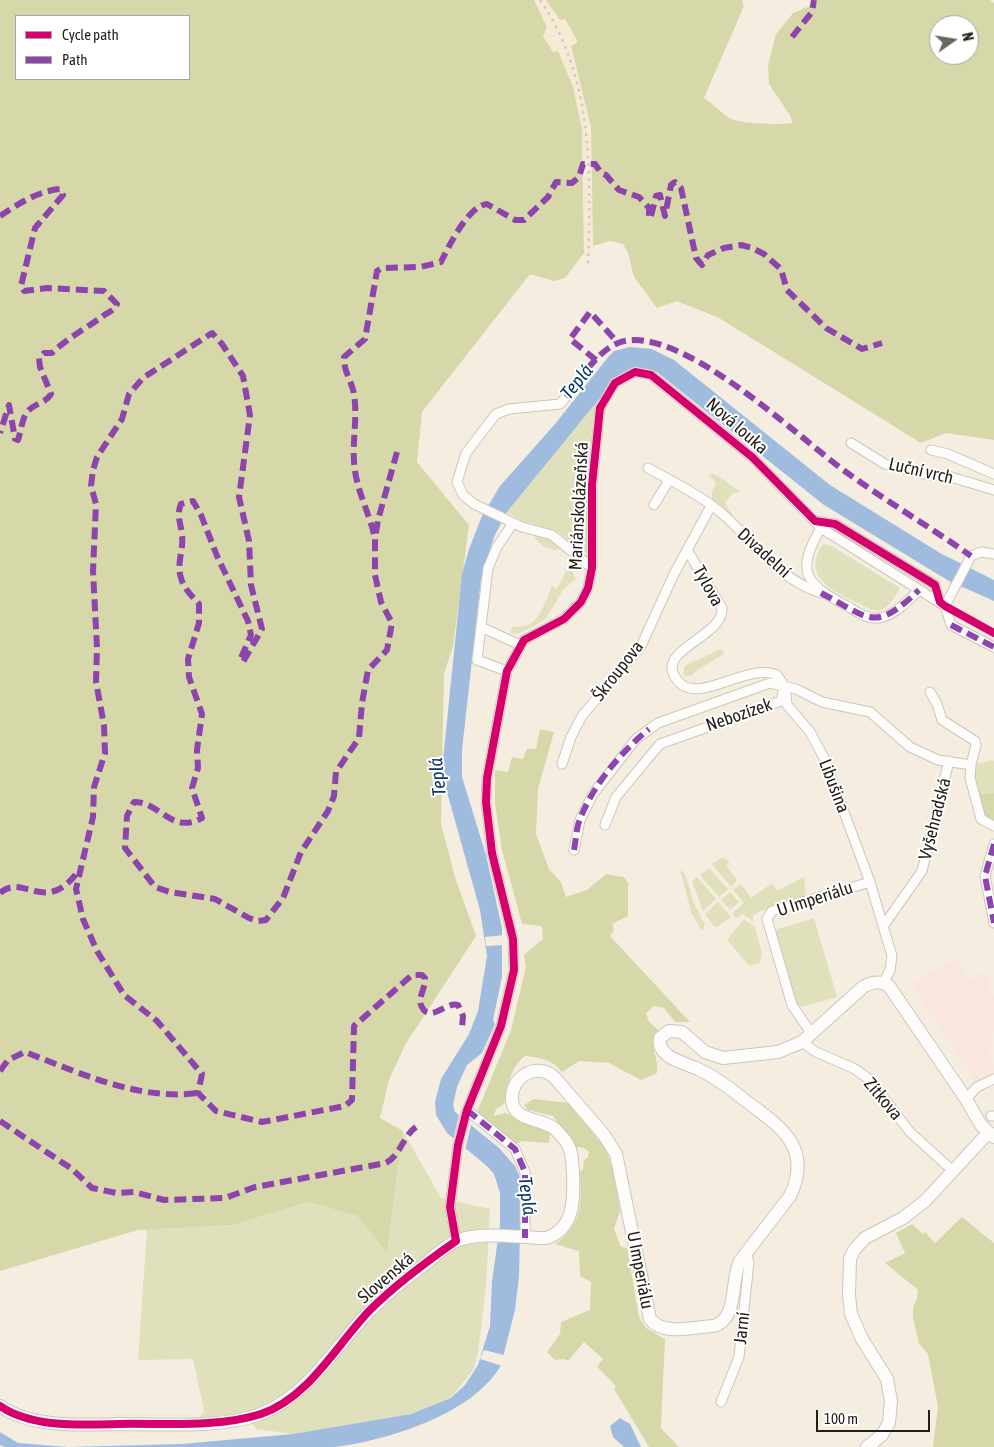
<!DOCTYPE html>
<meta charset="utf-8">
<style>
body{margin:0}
#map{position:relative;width:994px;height:1447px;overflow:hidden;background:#f5eee0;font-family:"Asap Condensed",sans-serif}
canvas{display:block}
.legend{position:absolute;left:15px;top:15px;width:175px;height:65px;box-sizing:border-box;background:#fff;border:1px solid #a7a5a2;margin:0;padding:6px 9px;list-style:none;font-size:15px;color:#231f16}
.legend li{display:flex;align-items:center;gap:10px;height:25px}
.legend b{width:25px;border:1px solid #a7a5a2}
.north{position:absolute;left:929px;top:15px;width:50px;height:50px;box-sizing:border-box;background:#fff;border:1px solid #a7a5a2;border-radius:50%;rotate:77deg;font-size:14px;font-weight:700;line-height:20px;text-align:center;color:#231f16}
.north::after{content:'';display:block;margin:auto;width:18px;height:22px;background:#6c675d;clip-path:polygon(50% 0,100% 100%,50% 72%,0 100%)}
.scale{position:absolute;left:816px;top:1410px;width:114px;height:22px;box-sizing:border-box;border:2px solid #231f16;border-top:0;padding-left:6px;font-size:15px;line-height:18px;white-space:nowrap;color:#231f16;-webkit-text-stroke:4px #fff;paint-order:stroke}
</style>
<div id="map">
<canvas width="994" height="1447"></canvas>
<ul class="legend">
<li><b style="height:6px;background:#d6006c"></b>Cycle path</li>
<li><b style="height:6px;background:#8e44ad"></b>Path</li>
</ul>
<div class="north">N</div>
<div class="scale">100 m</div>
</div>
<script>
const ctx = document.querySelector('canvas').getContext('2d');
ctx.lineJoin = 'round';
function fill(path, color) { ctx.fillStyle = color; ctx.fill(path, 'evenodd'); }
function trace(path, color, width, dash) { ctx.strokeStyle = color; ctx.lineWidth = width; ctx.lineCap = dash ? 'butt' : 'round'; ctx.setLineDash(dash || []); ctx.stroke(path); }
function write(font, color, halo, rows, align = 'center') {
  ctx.font = font + ' "Asap Condensed",sans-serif'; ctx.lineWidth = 4; ctx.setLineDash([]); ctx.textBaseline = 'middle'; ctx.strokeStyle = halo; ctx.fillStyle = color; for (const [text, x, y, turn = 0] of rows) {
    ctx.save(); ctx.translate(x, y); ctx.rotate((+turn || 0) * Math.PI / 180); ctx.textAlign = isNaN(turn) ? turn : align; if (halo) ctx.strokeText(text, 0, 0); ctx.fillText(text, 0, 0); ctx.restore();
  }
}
const built = new Path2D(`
 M534 0H546L560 19H564L579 43 572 51 591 127 593 256H584V163L579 111 567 71 557 51 553 52 543 36 547 27Z`);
const education = new Path2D(`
 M957 958 969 980 980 973 986 975 994 998V1029L991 1038 994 1048 987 1052 994 1066V1076L982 1082 974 1079 911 984Z`);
const green = new Path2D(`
 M597 401 592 428 586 487 588 550 582 553 559 532 523 521 507 512Z
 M711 473C723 477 729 485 740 491L732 494 725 503 732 514 729 517 721 505 712 500V492L716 483 711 477 708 478Z
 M534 534 547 538 563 548C553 554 536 545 534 534Z
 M823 544 830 545 900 588C893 600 887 613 872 610 846 596 796 582 823 544Z
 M566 571H572L576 579 563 590 545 620 520 633H510L513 626C538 632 543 605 552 586L557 589Z
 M721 649 725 653 696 671 691 676H684V667L688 664Z
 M992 760 994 761V793L976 794 973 765Z
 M723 857 730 862 726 865 737 880 731 887 712 864Z
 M709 868 728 889 719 897 700 875Z
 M680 869 685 874 694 903 705 925 702 931 691 912Z
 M697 877 716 899 703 911 692 881Z
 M804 877 806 893 802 898 758 912 753 916V922L743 914 736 918 732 913 744 903 733 890 741 884 751 898 772 883 777 891Z
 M730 892 739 902 730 910 721 900Z
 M718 902 731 917 717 927 714 926 705 914Z
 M814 918 837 997 798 1008 775 930Z
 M744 919 755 927 762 954 760 963 749 966 727 940Z
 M403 1131 441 1198 490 1209 486 1287 478 1353 473 1370 451 1398 411 1414 293 1434 256 1429 245 1413 199 1418 204 1411 193 1359 138 1360 147 1229 233 1225 308 1202 357 1216 387 1251Z`);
const forest = new Path2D(`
 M0 0H534L547 27 543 36 553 52 558 51 573 87 582 129 584 253 565 278 554 281 530 274 422 412 417 462 469 525 453 647 444 673 441 824 455 877 476 936 405 1045 389 1080 380 1118 403 1131 387 1252 357 1216 308 1202 233 1225 138 1230 0 1271ZM16 16H189V79H16Z
 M546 0H742L744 6 704 98C713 104 721 112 729 118 740 124 780 125 792 123L791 117 769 84 768 65 776 34 793 13 817 3V0H990L994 3V440L946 433 921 443 719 318 677 301 657 308 634 277 628 253 623 244 610 241 593 246 591 127 571 46 578 42 565 19 560 20ZM939 25H969V55H939Z
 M540 729 554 732 538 789 536 834 549 869 561 882 566 897 587 890 606 874 624 877 628 883V916L612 924 614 930 610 936 690 1022H675L664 1008 654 1006 646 1013 649 1022 658 1030C647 1048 659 1054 657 1073L641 1080 609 1063 579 1061 562 1072C551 1059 542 1058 525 1056 510 1068 508 1086 504 1104L496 1109 494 1116 505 1113 550 1132 549 1143 522 1141 515 1145 476 1115 511 1030 526 967 524 955 543 939 542 926 522 924 502 850 495 804V770L508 772 512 757 523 759 527 749H536Z
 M994 793V819L992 820 982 814 976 794Z
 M534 1099 568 1103 605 1148 613 1169 620 1211 614 1229 621 1247 627 1248 639 1317 646 1328 665 1339 661 1428 679 1447H649L614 1389 616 1386 597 1367 603 1359 584 1342 568 1361 564 1359 555 1360 547 1352 560 1334 561 1322 590 1310 591 1282 580 1276 579 1251 555 1244C584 1222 581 1204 580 1172L583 1169 584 1160 588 1157 589 1152 584 1148 576 1147 553 1116 528 1110 524 1105Z
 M962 1217 994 1243V1447H933L938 1407 928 1354 919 1343 913 1318V1307L917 1299 918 1290 885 1263 905 1253 896 1233 912 1224 923 1234 925 1232 935 1243Z`);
const water = new Path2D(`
 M630 347 652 349 674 360 830 485 940 553 994 580V601L949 581 824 505 657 372C641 368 631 367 617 377L507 512 494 537 481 579 462 750V777L486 855 502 928V977L493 1020 495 1024 482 1053 467 1065 457 1087 453 1105 455 1112 499 1148 515 1166 519 1175 521 1187 519 1277 515 1310 501 1365C474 1414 386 1441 334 1447H5L0 1445V1432L18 1443 68 1447 182 1444 293 1434 411 1414 451 1398 465 1385 478 1365 490 1326 492 1281 500 1225V1193L494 1174 488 1167 447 1133 436 1115 435 1102 441 1079 469 1034 478 1011 487 956 480 910 445 785 443 760 462 574 469 549 482 516 500 486 555 424 609 356 614 351Z
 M620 1418 630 1424 641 1447H624L613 1437 610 1426Z`);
const pier = new Path2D(`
 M505 935V945L486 946 485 937Z
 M459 1115 471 1125 465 1150 453 1140Z
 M484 1350 504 1355 503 1366 480 1359Z`);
const street = new Path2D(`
 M566 397 560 404 509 409 496 414 466 453 457 482 463 495 474 504 522 527 552 535 592 568
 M851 443 885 464 927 475 951 477 994 490
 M931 450 948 454 994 474
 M648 468C675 483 703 496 726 517 756 545 780 580 821 593
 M654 505 669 480
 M815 521 835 524 935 585 940 602
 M821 528C795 572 805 584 847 606 856 611 867 620 879 618 895 615 908 601 919 590
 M687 550 722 608C724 638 651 650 678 681 699 706 746 662 777 675L785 687
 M945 606 971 556 981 552 994 554
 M945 606 951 625 994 647
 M481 627 520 645
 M507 671 477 660 488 568 497 547 513 523
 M785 687 787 705 810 732 824 758 870 882 892 956 890 970 884 982
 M930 692 937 704 942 720 975 741 976 745 971 765
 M562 764 571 737 582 716 641 646 674 574 711 506
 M605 825 616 797 660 744 781 701 783 692
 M994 844 985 876 994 923
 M574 850 580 820 593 794 636 739 658 723 770 683 796 689 822 702 870 712 910 747 938 760 971 765 970 778 981 819 994 826
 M884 925 922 871 949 761
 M811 1033 792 1005 767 919 772 911 870 882
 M802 1042 816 1052 855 1069 870 1080 910 1132 953 1171
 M966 1099 977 1087 994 1079
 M467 1110 515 1149 525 1172V1238
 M991 1116H994
 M456 1241 450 1207 458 1145 467 1110 501 1026 514 970 513 939 492 853 486 802 487 778 507 671 524 640 564 619 581 602 588 588 592 568V485L600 408 615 383 635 372 651 375 752 457 821 528 945 606
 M721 1402 739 1357 749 1262 746 1252`);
const secondary = new Path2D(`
 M0 1406C32 1428 81 1425 118 1424 160 1424 228 1429 265 1412 308 1393 332 1352 362 1319 381 1298 403 1281 425 1264 435 1256 447 1244 459 1240 482 1231 520 1238 546 1238 575 1229 574 1198 573 1173 572 1165 573 1155 569 1147 566 1140 560 1134 555 1129 543 1119 518 1121 513 1105 506 1080 536 1059 555 1078L604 1135 616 1154 650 1319C663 1336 694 1327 713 1326 739 1320 730 1280 740 1261L790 1196C813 1148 781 1127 746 1101 731 1089 715 1077 698 1069 688 1064 672 1061 664 1052 660 1048 659 1044 660 1038L669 1031 682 1032 705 1052 723 1058 778 1052 802 1042 863 987C872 982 880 980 889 986L966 1099 981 1125 994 1137
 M867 1447 882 1435 889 1423 891 1401 887 1379 862 1339 851 1314 849 1295 850 1259 854 1250 865 1238 903 1218 925 1201 988 1133`);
const rail = new Path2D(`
 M540 0C594 78 591 175 588 265`);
const quiet = new Path2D(`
 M792 37 812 12 814 0
 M0 216C18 204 38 191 60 189L63 195 35 228 21 286 24 291 47 288 104 291 117 304C113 312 109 311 103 316 87 328 66 339 52 353H44L39 358 40 367 51 394C46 403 36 403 29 410 22 416 21 432 18 440L15 439 9 405 0 433
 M651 216 656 196 660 195 665 216 671 185 675 182 681 188 696 258 702 265 708 255 724 248 741 245 752 248 764 254 781 269 787 290 826 328 862 349 882 343
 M596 360 570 339 590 312 618 343
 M566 397C580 380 596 352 618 343 677 320 800 439 846 472 886 501 930 527 971 556
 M397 452 378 520 375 539V575L381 602 392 623 387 650 368 670 362 703 359 738 336 772 334 796 328 811 301 852 283 898 266 920 258 921 249 918 215 899 170 892 155 887 125 848 127 816 134 802C161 802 171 835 202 818L192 788 198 768 197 750 202 714 189 677 188 659 199 623V604C192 596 184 589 181 578 176 564 184 550 182 535 181 523 176 516 181 504L193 501 201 515 217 556 248 621 251 635 241 658 243 662 262 629 251 585 249 541 239 497 250 415 243 376 222 344 212 333 143 378 129 394 122 419 97 457 93 470 91 486 96 504 93 571 97 648 96 682 104 725 105 753 94 787 93 817 76 889 83 919 97 951 124 995 157 1021 202 1074 198 1093 216 1111 262 1122 345 1106 352 1100 354 1026 412 975H422L425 978C426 987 418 997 421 1005 429 1025 446 1001 458 1005L463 1016 462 1028
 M374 534C369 514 358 492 355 471 351 445 358 420 354 394 352 381 343 371 344 357L365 339 377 271 382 268 420 267 441 262C449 246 468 206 487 204L515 220H524L548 197 556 182 572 183 579 177 583 164H595L601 173 606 175 619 190 639 197 649 208V221
 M821 593C871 619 874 633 919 590
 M951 625 994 647
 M994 844 985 876 994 923
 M574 850C576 840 576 828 580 819 593 785 621 752 649 729
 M0 893C23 872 46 917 79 870
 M0 1071 8 1060 25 1052C80 1073 139 1101 198 1093
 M467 1110 515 1149 525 1172V1238
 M0 1121 72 1169 92 1188 117 1193 134 1192 164 1200 225 1198 255 1187 386 1163C401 1155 402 1137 416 1127`);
const cycleway = new Path2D(`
 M0 1406C32 1428 81 1425 118 1424 165 1423 217 1428 261 1414 309 1398 337 1344 370 1310 396 1284 426 1262 456 1241L450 1207 458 1145 467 1110 501 1026 514 970 513 939 492 853 486 802 487 778 507 671 524 640 564 619 581 602 588 588 592 568V485L600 408 615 383 635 372 651 375 752 457 815 521 835 524 922 577 935 585 940 602 945 606 994 633`);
const streetNames = [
 ["Nová louka",737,426,41],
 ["Luční vrch",921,471,13],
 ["Mariánskolázeňská",579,506,-87],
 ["Divadelní",764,553,42],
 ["Tylova",708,586,61],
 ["Škroupova",618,671,-52],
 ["Nebozízek",739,715,-19],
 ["Libušina",834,786,69],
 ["Vyšehradská",935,819,-76],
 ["U Imperiálu",815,899,-18],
 ["Zítkova",883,1099,50],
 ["U Imperiálu",640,1270,79],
 ["Slovenská",386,1278,-41],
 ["Jarní",742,1328,-84]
];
const waterNames = [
 ["Teplá",577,382,-51],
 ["Teplá",438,777,-96],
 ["Teplá",527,1196,82]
];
fill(built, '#f6ebd2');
fill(education, '#f9e7df');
fill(green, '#e0e1bc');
fill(forest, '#d6d8aa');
fill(water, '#9fbcdf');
fill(pier, '#f5eee0');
trace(street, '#cbc6bb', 11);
trace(secondary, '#cbc6bb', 14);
trace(street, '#fefcfa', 9);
trace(secondary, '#fefcfa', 12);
trace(rail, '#cccac6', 2.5, [2.5, 5]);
trace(quiet, '#8e44ad', 6, [12, 6]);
trace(cycleway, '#d6006c', 8);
write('18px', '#231f16', '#fff', streetNames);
write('italic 19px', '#083769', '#fff', waterNames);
</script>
